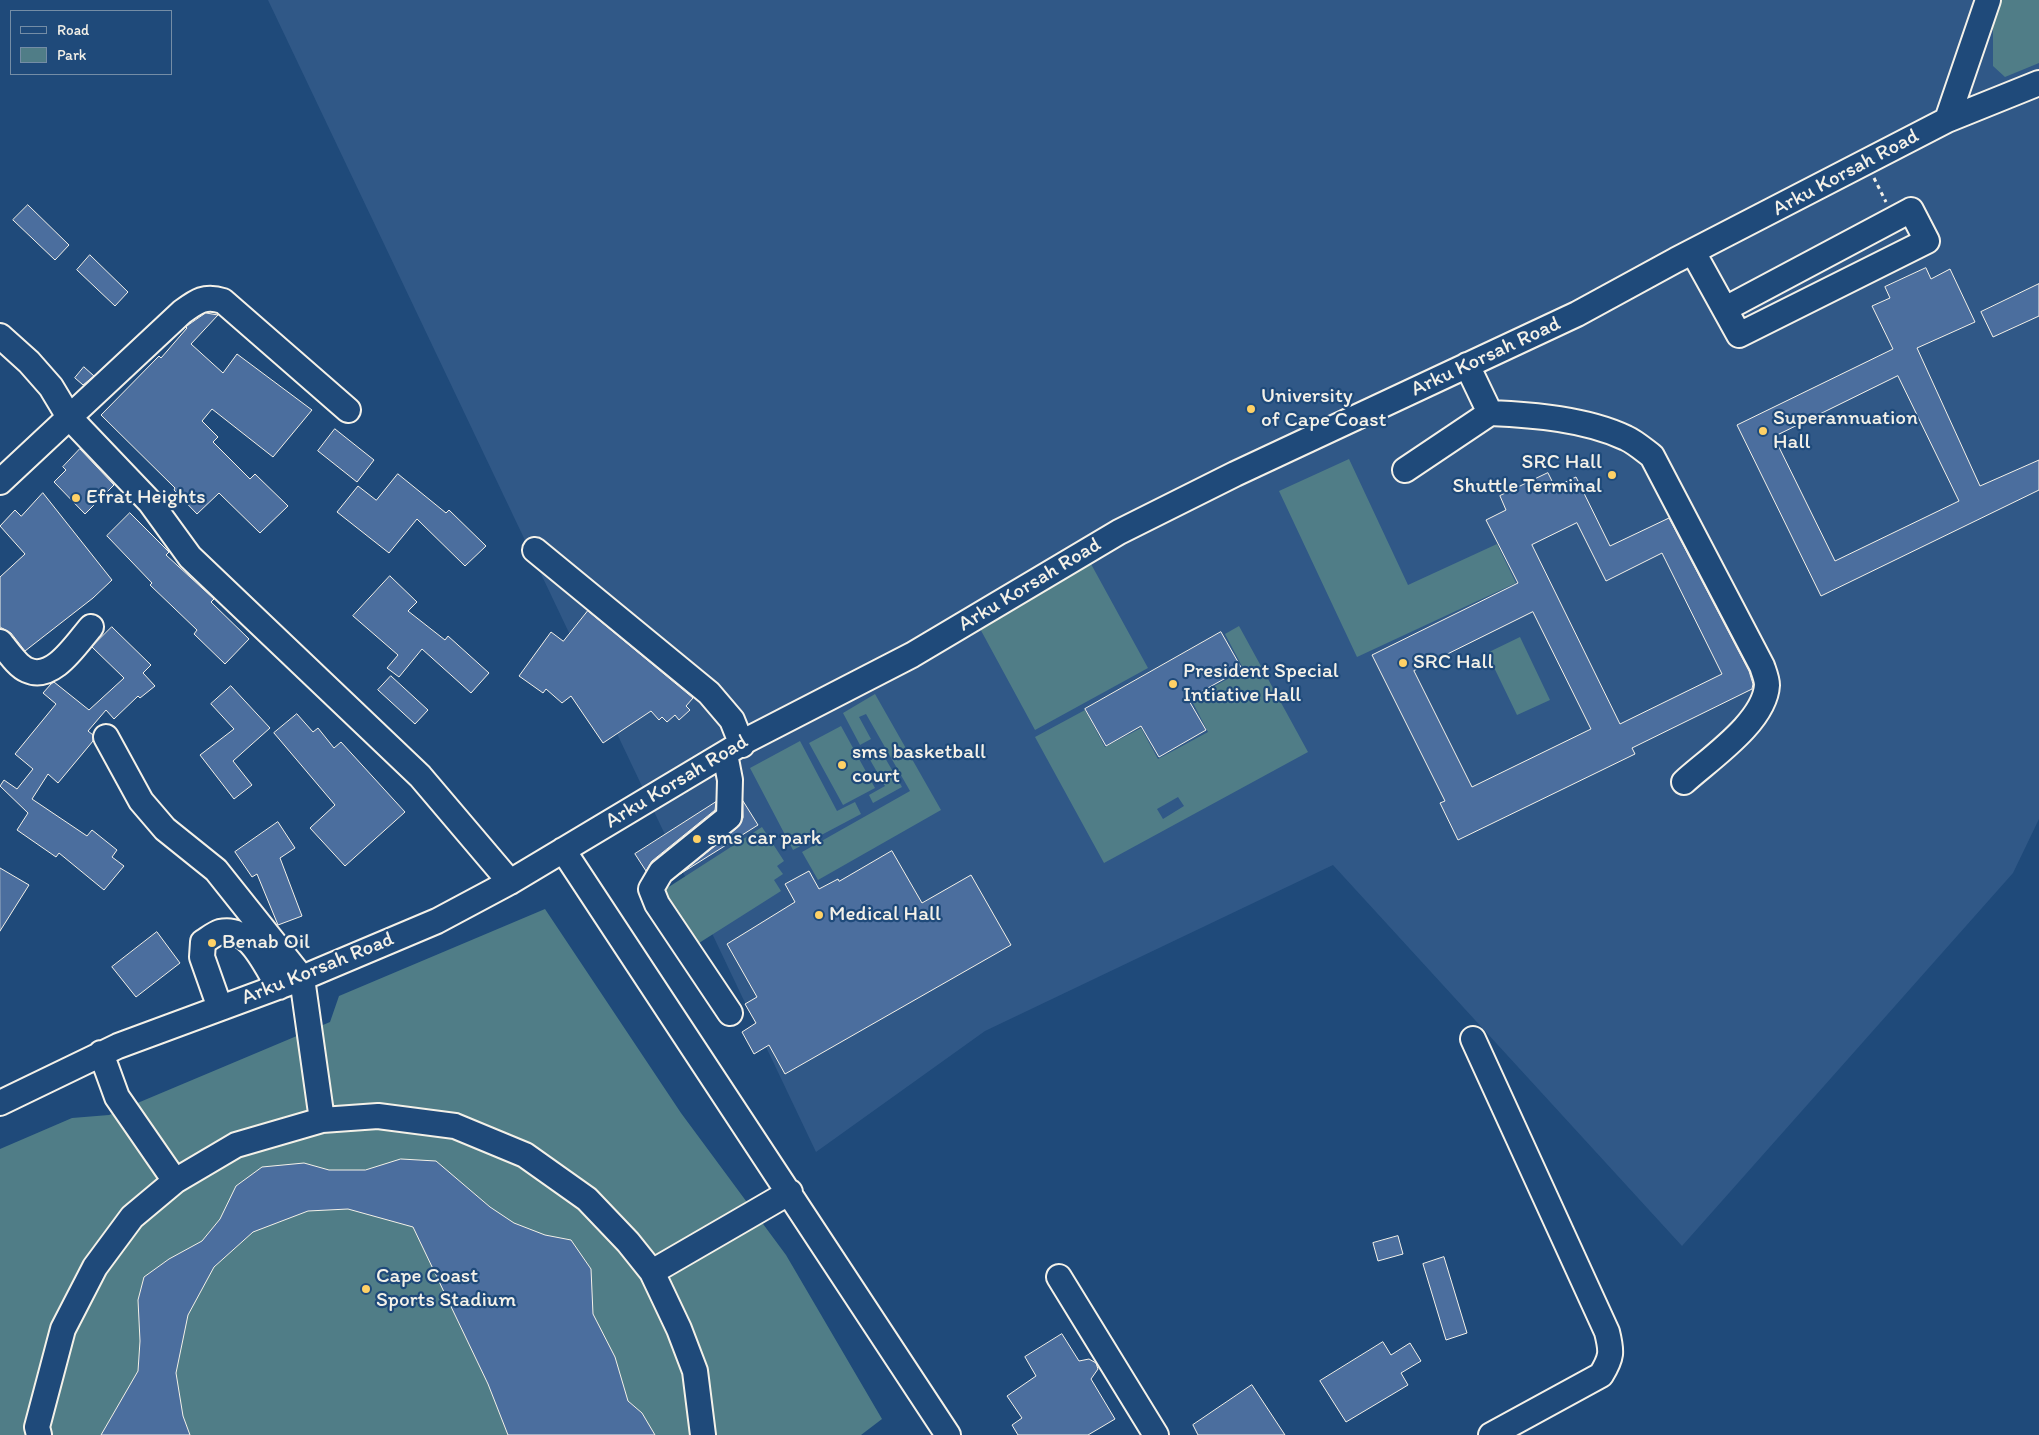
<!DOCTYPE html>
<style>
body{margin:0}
#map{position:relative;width:2039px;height:1435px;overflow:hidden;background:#1f4a7a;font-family:Itim,sans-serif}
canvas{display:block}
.legend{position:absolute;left:10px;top:10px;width:162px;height:65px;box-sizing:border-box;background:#1f4a7a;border:1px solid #748da6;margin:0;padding:6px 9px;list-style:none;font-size:15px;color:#f4f1e8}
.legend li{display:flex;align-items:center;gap:10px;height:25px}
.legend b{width:25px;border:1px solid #748da6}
</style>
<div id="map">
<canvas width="2039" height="1435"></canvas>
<ul class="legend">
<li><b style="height:6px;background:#1f4a7a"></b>Road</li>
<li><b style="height:14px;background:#507d87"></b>Park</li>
</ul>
</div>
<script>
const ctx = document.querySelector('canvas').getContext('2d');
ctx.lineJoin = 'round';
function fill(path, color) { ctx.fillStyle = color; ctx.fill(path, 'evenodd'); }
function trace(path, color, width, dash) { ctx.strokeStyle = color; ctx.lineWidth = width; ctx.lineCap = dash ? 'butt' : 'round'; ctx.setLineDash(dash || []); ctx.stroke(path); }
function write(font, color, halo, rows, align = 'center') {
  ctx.font = font + ' Itim,sans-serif'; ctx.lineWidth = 4.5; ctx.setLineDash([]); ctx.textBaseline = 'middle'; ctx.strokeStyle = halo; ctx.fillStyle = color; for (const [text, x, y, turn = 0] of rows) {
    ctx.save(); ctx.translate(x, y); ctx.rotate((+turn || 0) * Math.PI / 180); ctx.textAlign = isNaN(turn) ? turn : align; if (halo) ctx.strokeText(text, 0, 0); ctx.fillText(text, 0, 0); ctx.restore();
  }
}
const built = new Path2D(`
 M268 0H2039V819L2013 873 1682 1246 1333 865 985 1031 816 1152Z`);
const green = new Path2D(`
 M1998 0H2039V63L2005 77 1993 66V22Z
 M1349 459 1408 585 1497 544 1516 583 1357 657 1279 491Z
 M1091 564 1148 668 1035 730 978 625Z
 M1239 626 1308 752 1104 863 1035 737 1085 710 1105 747 1141 728 1158 759 1208 732 1191 699 1244 670 1225 634ZM1178 797 1184 806 1163 819 1157 809Z
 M1520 637 1550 700 1517 715 1487 653Z
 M875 694 941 810 818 880 802 852 910 791 866 714 859 717 871 739 860 745 843 713Z
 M841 726 875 788 843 805 809 743Z
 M800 741 837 811 855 802 861 814 793 850 750 768Z
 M881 751 902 787 873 803 869 795 885 786 869 758Z
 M762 827 784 861 777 866 783 874 774 880 781 891 699 943 664 890Z
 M545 909 681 1113 786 1255 882 1419 861 1435H0V1149L72 1118 109 1115 330 1022 339 996Z`);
const building = new Path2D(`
 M28 205 69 245 55 260 13 220Z
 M90 255 128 292 115 306 77 270Z
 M1926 268 1931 279 1950 269 1975 322 1917 348 1980 486 2039 460V490L1821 596 1737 425 1893 349 1872 306 1890 298 1885 287ZM1898 376 1959 501 1835 561 1774 437Z
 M2039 284V316L1993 337 1981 312Z
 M206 313 218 315 191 344 223 373 237 354 312 410 273 457 212 409 202 421 218 437 213 442 250 479 255 474 288 506 260 533 219 493 197 514 174 490 175 488 101 415 159 356 161 358 187 328 186 327Z
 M84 367 94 376 83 385 75 378Z
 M335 429 374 460 357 482 318 451Z
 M80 449 114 485 85 514 54 482 66 470 63 467Z
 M1548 473 1555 487 1576 477 1610 546 1669 518 1749 671 1753 684 1752 689 1632 748 1635 754 1458 840 1440 803 1445 801 1372 655 1518 583 1486 520 1506 510 1500 496ZM1577 523 1606 581 1662 553 1722 674 1620 724 1532 545ZM1533 612 1591 729 1472 787 1414 671Z
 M398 474 446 513 449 510 486 546 465 566 417 519 389 553 337 512 358 486 376 500Z
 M43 493 112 580 93 598 25 651 11 633 0 627V577L25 554 0 526 15 510 21 516Z
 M130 513 169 552 166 555 214 599 211 602 249 639 225 664 194 634 197 630 150 585 152 583 107 536Z
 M390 576 417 602 408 611 445 640 448 636 489 673 471 693 422 649 399 677 387 668 398 655 353 616Z
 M588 611 693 698 686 706 690 710 679 720 675 715 667 722 662 717 659 720 651 711 603 743 571 696 562 703 546 689 543 693 519 676 551 632 563 641Z
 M112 627 151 665 143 673 155 686 140 698 138 696 114 719 106 710 88 731 93 735V741L58 783 48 774 32 799 87 836 92 830 117 850 112 857 124 866 104 890 59 853 56 857 17 830 28 813 0 786 4 780 17 789 33 769 15 754 56 704 43 693 51 684 54 682 89 710 124 678 92 647Z
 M1221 632 1242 669 1188 699 1206 730 1159 757 1141 726 1106 746 1085 709Z
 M391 676 428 710 415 724 378 690Z
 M231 686 270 728 233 761 252 785 234 799 200 755 234 729 211 704Z
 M297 714 313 732 318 728 334 748 341 742 405 812 345 866 310 828 335 805 274 733Z
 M743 801 758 825 680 874 738 827 743 818Z
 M716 802 715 810 652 861 646 871 635 854Z
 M278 822 295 848 280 858 302 916 278 925 257 874 252 877 235 852Z
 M892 851 922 903 971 875 1011 945 785 1074 769 1045 754 1054 742 1032 756 1023 745 1004 757 997 727 944 795 902 785 884 809 871 819 889 838 879 839 881Z
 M0 868 29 885 0 931Z
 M157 932 180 963 136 997 112 967Z
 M401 1159 436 1161 490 1207 514 1223 545 1235 571 1240 591 1269 593 1314 615 1357 628 1401 642 1413 655 1435H508L488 1384 413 1227 348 1209 308 1211 253 1232 214 1267 188 1315 176 1373 183 1416 190 1435H101L138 1371 140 1341 138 1300 144 1277 169 1259 202 1241 220 1219 236 1186 262 1167 304 1163 329 1170H365Z
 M1398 1236 1403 1254 1378 1261 1373 1243Z
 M1444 1257 1467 1333 1446 1340 1423 1264Z
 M1062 1334 1079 1361 1089 1359 1096 1363 1098 1369 1091 1379 1115 1419 1088 1435H1018L1012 1425 1022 1418 1007 1396 1036 1376 1025 1357Z
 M1383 1342 1391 1355 1410 1343 1421 1361 1401 1373 1408 1385 1346 1422 1320 1381Z
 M1252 1385 1285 1435H1198L1193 1425Z`);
const path = new Path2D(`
 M1874 178 1886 202`);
const minor = new Path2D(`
 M1947 120 2039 83
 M1693 252 1739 335 1927 241 1911 210 1725 309
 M0 336 29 362 51 387 69 417 150 502 190 557 420 776 510 882
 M1467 365 1490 413C1534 415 1586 419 1626 438 1635 442 1644 450 1652 456L1762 666C1764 672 1767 679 1767 685 1765 722 1709 759 1684 782
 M1405 470 1490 413
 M0 482 182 312C197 301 205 295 223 301L348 410
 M535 550 709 693 732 720 742 745
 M0 642C7 650 17 666 27 670 53 682 76 644 91 627
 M106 737 141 801 165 829 216 870 302 978 322 1120
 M725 754 730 780 729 817 661 872 651 889 657 904 730 1013
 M563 850 948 1435
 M220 1008 202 957 203 942C208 939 214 934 220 932 250 925 265 966 279 987
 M1473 1039 1607 1332C1612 1352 1612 1357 1601 1375L1491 1435
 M101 1053 117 1097 175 1181
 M0 1103 118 1046 302 978 437 921 510 882 749 739 912 655 1119 532 1235 474 1577 314 1676 260 1947 120 1988 0
 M652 1272 790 1192
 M1059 1277 1156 1435
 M39 1435 37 1427 63 1329 95 1267 132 1217 175 1181 236 1145 322 1120 378 1116 455 1126 525 1155 587 1199 628 1242 652 1272 679 1329 695 1371 703 1435`);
const markers = [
 [1251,409,5,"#ffd166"],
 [1763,431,5,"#ffd166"],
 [1612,475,5,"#ffd166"],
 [76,498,5,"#ffd166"],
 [1403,663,5,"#ffd166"],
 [1173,684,5,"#ffd166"],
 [842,765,5,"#ffd166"],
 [697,839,5,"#ffd166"],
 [819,915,5,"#ffd166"],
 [212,943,5,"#ffd166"],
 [366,1289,5,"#ffd166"]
];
const streetNames = [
 ["Arku Korsah Road",1846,173,-28],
 ["Arku Korsah Road",1486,357,-25],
 ["Arku Korsah Road",1030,585,-31],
 ["Arku Korsah Road",677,782,-31],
 ["Arku Korsah Road",318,969,-22]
];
const poiNames = [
 ["University",1261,397],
 ["of Cape Coast",1261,421],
 ["Superannuation",1773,419],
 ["Hall",1773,443],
 ["SRC Hall",1602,463,"right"],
 ["Shuttle Terminal",1602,487,"right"],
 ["Efrat Heights",86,498],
 ["SRC Hall",1413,663],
 ["President Special",1183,672],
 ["Intiative Hall",1183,696],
 ["sms basketball",852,753],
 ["court",852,777],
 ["sms car park",707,839],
 ["Medical Hall",829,915],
 ["Benab Oil",222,943],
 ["Cape Coast",376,1277],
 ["Sports Stadium",376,1301]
];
fill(built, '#305887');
fill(green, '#507d87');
fill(building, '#4b6e9e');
trace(building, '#f4f1e8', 1);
trace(minor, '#f4f1e8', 28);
trace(path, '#f4f1e8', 3, [4, 4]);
trace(minor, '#1f4a7a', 24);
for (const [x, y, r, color] of markers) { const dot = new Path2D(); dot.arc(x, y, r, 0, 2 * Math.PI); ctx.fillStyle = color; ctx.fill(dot); trace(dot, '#1f4a7a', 2); }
write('21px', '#f4f1e8', '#1f4a7a', streetNames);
write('21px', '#f4f1e8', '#1f4a7a', poiNames, 'left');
</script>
